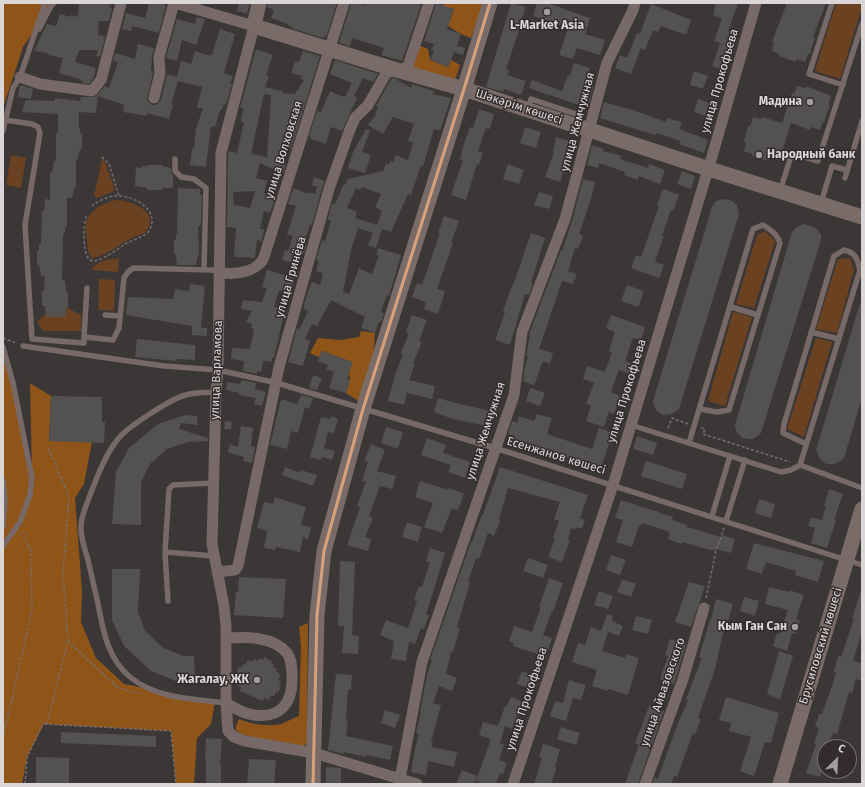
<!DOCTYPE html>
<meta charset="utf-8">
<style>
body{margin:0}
#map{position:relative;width:865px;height:787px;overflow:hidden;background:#3b3737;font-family:"Fira Sans",sans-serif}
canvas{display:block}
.frame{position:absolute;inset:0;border:4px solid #dbd6d7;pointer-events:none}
.north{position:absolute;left:817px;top:739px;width:40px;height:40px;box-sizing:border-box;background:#332b2c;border:1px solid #766f70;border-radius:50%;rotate:24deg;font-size:11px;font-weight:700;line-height:16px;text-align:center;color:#dbd6d7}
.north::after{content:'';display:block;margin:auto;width:14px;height:18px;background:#a39e9f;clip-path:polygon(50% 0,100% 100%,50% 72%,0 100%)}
</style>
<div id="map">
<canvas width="865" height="787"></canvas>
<div class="frame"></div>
<div class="north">С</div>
</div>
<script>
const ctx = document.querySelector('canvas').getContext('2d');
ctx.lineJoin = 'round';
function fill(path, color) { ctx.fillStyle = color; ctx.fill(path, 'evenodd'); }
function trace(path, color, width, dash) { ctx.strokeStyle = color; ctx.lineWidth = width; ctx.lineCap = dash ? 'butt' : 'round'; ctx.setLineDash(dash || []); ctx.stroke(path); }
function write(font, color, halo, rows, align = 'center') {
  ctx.font = font + ' "Fira Sans",sans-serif'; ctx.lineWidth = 3; ctx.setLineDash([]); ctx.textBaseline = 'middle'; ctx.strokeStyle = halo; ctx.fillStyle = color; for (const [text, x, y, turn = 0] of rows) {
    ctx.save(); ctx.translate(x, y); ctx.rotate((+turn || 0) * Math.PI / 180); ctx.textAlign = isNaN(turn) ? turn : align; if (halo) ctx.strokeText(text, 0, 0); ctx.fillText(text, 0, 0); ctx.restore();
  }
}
const green = new Path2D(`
 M836 3H862V7L840 79 815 71Z
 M11 155 26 158 21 188 6 185Z
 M102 159 105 162 115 189 112 192 97 198 94 196Z
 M116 200C130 200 160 211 147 230 145 234 138 235 134 237 120 243 108 256 92 258 87 254 88 247 87 241 87 236 85 230 86 225 88 210 103 203 116 200Z
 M765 231 775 241 754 308 736 304 757 235Z
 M119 258 118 272 91 270C98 260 107 260 119 258Z
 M850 258 854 270 837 333 816 329 838 259Z
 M99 279 115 280 114 311 98 310Z
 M66 307 81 315V331H43L37 322 46 314V317H64Z
 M733 312 752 317 725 406 708 401Z
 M816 338 832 342 804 437 787 429Z`);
const forest = new Path2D(`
 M3 3H54L51 6 23 47 3 108Z
 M445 3H484L471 38 461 34 448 26 454 9 443 6Z
 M418 45 428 49 430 60 448 67 451 60 460 65 453 86 407 73Z
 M361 331 375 333 372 370 360 402 346 393 350 380 349 372 352 362 322 351 319 357 310 353 318 338 341 340 359 337Z
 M3 350 32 475 30 383 51 396 49 441 92 442 84 484 75 498 82 591 81 622 96 658 124 684 215 702 211 724 197 738 194 784H176L171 731 44 724 27 757 22 784H3Z
 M308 623 307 743 303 747 299 748 240 734 236 730V726L239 719C249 724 270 727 281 724 287 722 293 718 299 716L301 647 299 627Z`);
const building = new Path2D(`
 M79 3H101L111 5 110 8 112 9 109 21H99L98 35 104 36 103 40 106 34 100 57 96 56 98 50H79L75 62 96 68 93 79 89 84 82 83 83 81 79 80 80 79 59 73 63 58 48 55V53L34 51 47 24 56 26 60 14 70 17 71 15 78 17Z
 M149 3H160L166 5 159 33 132 26 131 31 122 29 126 13 145 18Z
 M239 3H250L247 14 237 11Z
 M268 3H337L327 35 323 38 291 28 292 26 288 25V24L271 18 274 10 267 7Z
 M351 3H358L365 5 366 3H415L421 5 402 61 381 55 384 48 365 42 352 38 350 46 339 43Z
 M436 3 454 9 447 29 461 34 457 46 465 48 463 55 454 52 448 67 430 60 434 51 431 50 434 44 424 41Z
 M511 3 526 7 519 26 520 27 506 69 509 70 507 75 526 81 521 95 504 89 503 92 486 87Z
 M537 3H547L590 18 585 34 605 40 600 55 577 48 573 59 559 55 568 28 533 16Z
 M716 3H738L728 31 736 33 727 57 730 58 725 71 712 66 720 43 714 41 722 18 713 15Z
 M787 3H826L813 37H815L810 54H808L805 62 797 59 796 62 779 56 780 54 772 51 774 43 772 42Z
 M651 4 691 20 686 35 661 26 658 32 653 30 645 50 641 48 631 74 615 68 620 55 627 58 637 33 640 34Z
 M197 17 205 19 196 45 182 40 177 61 166 58 177 19 195 24Z
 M220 29 235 34 224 73 233 76 230 83 232 84 226 105 224 104 222 110H220L215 127 211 126 206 167 190 165 192 148 194 149 196 129 203 108H197L202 87 178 81 171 105H173L169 119 147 113V116L123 112 124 105 98 96 96 113 79 112V128H80V133H82V149H80L78 159H76V188H74L72 198H67V227H65V233H64L63 237 62 280H65V286H66V292H68V307H66L65 317H46L45 306H42V291H44L45 276H41L39 265H37V250H39V244H41L42 211H44L45 199 50 200V172H52L54 161H56V133H58V114L22 112 26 100 54 101 55 98 80 101 81 97H95L105 86 109 88 118 62 113 61 115 53 135 59 138 44 154 48 152 57 151 70 153 72 147 100 152 105H156L161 100 167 74 177 77 181 61 191 64 195 51 210 56V54L212 55Z
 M256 49 273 55 266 75 269 76 265 87 282 91V93L295 94 304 80 301 79 302 76 291 73 295 61 299 62 303 51 320 56 291 149 285 147 284 164H286L283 173 260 163 256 178 267 181 264 193 276 196 270 213 264 211 260 229H264L262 239V241L257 240 255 258 234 257 236 228 227 227 228 154 229 151 237 153 244 122H241L243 108H240ZM264 94 271 95 267 157 251 154ZM255 191 250 208 234 205 233 192Z
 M335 60 378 74 373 82 363 78 354 96 357 98 342 131 331 127 326 144 311 139V137L309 136 317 111 321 112 330 91 343 97V96L345 97 352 83 330 74Z
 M574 63 590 68 587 81 594 83 588 108 529 88 532 80 562 91 568 75 570 76Z
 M694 71 708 76 703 89 690 85Z
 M394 78 411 88 412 84 434 91 433 94 451 98 440 131 434 129 423 166 421 165 411 195 408 194 391 232 382 229 376 248 368 245 373 233 358 228 351 250 343 292 349 294 359 268 372 274 379 256 376 255 378 248 401 255 389 296 387 295 381 312 384 314 381 322 379 321 375 333 361 328 365 317 331 300 317 326 312 324 305 339 310 340 303 366 288 362 297 328 300 329 308 311 303 309 308 291 312 282 320 285 323 273 316 271 319 261 316 260 322 240 325 241 331 221 328 219 332 203 335 204 344 184 345 185 348 179 383 171 386 163 389 165 390 161 393 162 396 155 408 160 413 143 408 141 414 124 393 117 383 134 368 125 376 115 375 114 378 107 376 106 391 79ZM362 187 381 194 375 207 382 211 377 225 355 218 357 212 347 208 356 188 360 190Z
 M20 85 33 89 31 99 18 97Z
 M797 86 805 88 806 86 831 96 828 105H830L824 122H823L820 130 811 127 810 130 791 123 782 152 780 151 778 160 770 158 769 161 752 156V154L744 151 746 143 744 142 748 126H750L753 117 761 119 762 117 782 123 792 93 794 94Z
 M698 99 712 104 708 117 694 112Z
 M604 102 636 111 666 122 667 118 682 122 679 129 708 140 704 153 679 144 681 141 656 133 655 135 600 118Z
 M479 109 494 114 490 129 486 128 478 151 483 153 479 165 477 164 466 200 451 195 463 160 460 159 464 144 470 127 473 128Z
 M525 127 541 132 536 148 520 143Z
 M366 129 370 131 362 152 371 155 365 173 348 168 353 152Z
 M556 137 573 142 560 182 545 177 554 152 553 151Z
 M592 145 604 149 603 151 621 156 620 159 648 168 649 164 665 170 660 184 639 176 638 180 624 175 625 172 599 163 598 168 587 165Z
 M508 164 524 170 519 184 503 179Z
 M148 165H163V167H169V168H171V172L173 175V188H162V190H147V188L135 186 136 167 142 168V166H148Z
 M682 171 695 176 691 189 677 184Z
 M314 177 324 181 312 225 310 224 304 245 306 246 304 253H302L298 265 282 260 285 250 288 251 293 236 287 235 296 206 288 204 293 188 308 194 309 192 315 194 317 187 312 185Z
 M583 179 595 182 591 199 579 234 583 236 578 249 575 248 568 271 577 274 573 284 562 281 539 349 553 353 550 364 543 361 534 385 523 381 525 366 528 356H526L530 335 529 334 561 250 562 251 572 221Z
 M178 188 200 189V195H202L201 222 200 226H198L199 255H198L196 265H177L176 255 174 254V240H176V234H177Z
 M663 189 679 195 673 211 671 210 662 235 664 236 655 262 664 265 659 278 631 268 636 255 641 257 659 206 657 205Z
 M539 192 553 196 549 209 534 205Z
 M725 199 732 201 737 205 739 214 679 409 672 414 663 415 657 411 654 407 653 401 712 207 716 201Z
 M444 216 459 221 451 243H453L437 289 445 291 438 314 424 309 426 302 412 297 417 283 422 285 440 233H438Z
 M804 224 808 225 816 228 821 235V240L761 433 756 437 752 439 743 438 737 433 735 425 792 232 797 227Z
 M531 233 545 238 531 283 533 284 529 295 525 294 510 345 495 340 505 312 503 311 510 291 515 280Z
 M267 270 294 278 292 287 284 284 282 291 279 290 274 307 285 310 274 358H272V362L263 361 261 372 257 371V374L243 371 244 361 231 359 232 348 250 349 254 329 251 328 252 324 246 322 252 311 241 309 243 300 262 302 267 288 262 287Z
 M190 284 205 286 201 328H207V336L192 335V326L126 315 128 297 173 299 175 289 189 291Z
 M627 285 644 291 638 307 621 301Z
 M860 303H862V398L844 458 839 462 834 464H826L820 459 816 450Z
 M412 315 427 320 419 341 422 342 413 363 415 364 409 380 435 386 432 399 407 393 404 405 388 401 395 375 403 354 401 353 409 333 406 332Z
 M611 315 645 327 641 340 633 338 625 361 634 364 631 374 619 370 611 392 620 396 614 414 609 412 604 427 586 421 591 405 586 404 594 383 583 379 587 366 605 372 612 352 609 351 615 332 606 328Z
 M137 339 195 345V360L176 359V361L135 357Z
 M321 351 353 362 347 379 350 380 346 393 329 388 334 372 326 369 328 365 318 361Z
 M313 375 322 378 317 390 309 388Z
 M242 380 256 383 255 389 266 392 262 406 254 404 256 398 239 395V393L226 390 227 382 240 384Z
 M530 388 545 393 540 406 526 401Z
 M301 395 313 398 309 409 305 407 298 433 291 431 287 449 270 445 281 399 297 404Z
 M51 396 102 397V422H105L104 443 49 441Z
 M438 398 452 402 494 412 491 427 453 419 434 412Z
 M537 414 552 418 547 434 592 449 599 428 613 433 601 467 522 445 521 450 511 446 514 436 508 434 512 421 517 423 519 416 534 421Z
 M185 415 197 416 198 425 181 423 179 429 208 438V441L188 442 167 449 150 464 141 482V525L112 524 116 472 129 448 158 424Z
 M331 416 338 419 334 433 328 432 324 448 335 451 332 460 322 457 321 460 310 457 321 417 330 419Z
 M225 421 232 422 231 430 224 429Z
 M241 426 253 428 251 446 255 447 252 463 243 461 244 457 228 452 230 444 238 447Z
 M386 427 403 432 398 449 381 443Z
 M637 436 657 443 653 455 633 449Z
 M427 438 446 445 443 453 470 462 465 478 448 472 451 465 421 455Z
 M371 444 385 450 377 471 396 476 392 489 380 486 369 516 373 518 365 537 371 539 368 551 347 545 360 507 357 506 366 482 362 481 368 462 364 461Z
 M646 461 687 474 682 489 641 476Z
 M285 467 300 473 301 470 317 475 313 486 282 475Z
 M500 467 588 495 580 518 585 520 582 529 576 527V529L571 528 568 539 570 540 562 562 548 557 555 539 553 538 559 521 554 519 560 502 508 488 499 520 500 521 494 536 488 533 479 559 476 558 468 582 470 583 457 627 460 628 453 652H451L446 674 457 678 452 691 439 686 433 703 441 705 431 742H433L431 747 457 752 454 767 428 761 426 775 411 772 415 749 419 734 416 733 421 712H420L427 675 432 660H430L431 657 471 542H472L482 514 483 515Z
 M420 481 448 490 449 488 464 494 458 510 452 508 442 533 424 527 433 503 415 497Z
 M829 489 843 494 834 520H836L827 548 811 543 815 528 808 526 811 517 822 520 826 506H824Z
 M275 497 306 507 301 525 311 527 308 539 303 537 300 552 276 547 275 550 264 548 267 531 257 528 264 502 273 504Z
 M759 499 775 504 771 518 755 513Z
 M621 500 673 517 672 520 687 525V527L721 537 722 535 735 539 731 553 716 549V551L703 548 682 542V544L668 539 670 532 642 523 641 526 639 525 632 547 616 542 623 520 615 518Z
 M407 522 422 527 418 542 402 537Z
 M754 543 824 561 818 582 795 575 796 571 766 562 762 574 746 569Z
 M430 548 445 553 426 615H429L424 629 421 628 415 644 409 642 406 661 391 659 394 641 380 635 386 620 408 628 417 601 414 600 419 586 422 587 430 562 426 561Z
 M611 555 626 560 620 575 606 570Z
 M528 558 548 565 543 578 523 571Z
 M340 561 355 562 352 635 359 636 358 654 342 653 344 626H338Z
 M112 569H140L138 612 145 631 162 647 183 656H194L195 678 190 679V682H178L151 671 124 646 112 620Z
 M239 577 286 579 283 618 234 615 236 592H238Z
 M549 578 563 583 553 612 552 611 543 635 552 638 546 657 513 646 514 643 509 641 514 626 532 632 541 607H539Z
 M622 579 636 584 631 597 617 592Z
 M689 582 705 586 691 627 675 622Z
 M769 587 789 592V590L804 595 796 619 800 621 796 634 792 633 787 651 773 646 777 633 780 634 788 610 765 604Z
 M599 591 613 596 608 609 594 605Z
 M860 593H862V632L853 661 862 663V681L856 679 852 693 849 692 837 734 833 733 828 747H825V762L820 777 806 773 816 744 814 743 819 728 815 727 819 714H822L831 689 836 673 834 672 838 656 841 657 854 619H852Z
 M744 597 759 601 755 616 740 611Z
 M716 599 733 604 728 621 726 620 715 669 698 718 701 719 695 734 693 733 677 777 674 776 671 784H652L655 777 658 779 675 731 688 700 686 699 702 658 699 657 710 620H711Z
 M607 614 613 616 612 621 623 626 619 636 608 632 602 651 625 658 626 654 639 658 628 695 608 689V691L592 686 597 670 572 662 578 643 585 645 591 627 601 631Z
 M636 616 652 620 648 634 632 630Z
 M670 639 686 644 674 684 660 679 668 656 665 655Z
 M779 651 793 656 780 699 767 694Z
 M264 657 272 661 271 663 275 665 273 667 277 669 276 672 281 674 278 680 281 681 279 685 281 686 278 693 276 692 274 696 271 695 269 700 264 698 263 701 240 691 241 687 237 685 239 680 236 679 238 675 236 674 239 667 241 668 243 664 245 665 248 660 252 662 254 659 258 661 259 658 263 660Z
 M522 671 535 676 531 689 517 684Z
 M336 674 352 675 351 690 348 689 346 721H348L346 736 393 746 390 760 366 755V757L344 752V754L328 750Z
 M569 680 586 685 581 700 573 698 566 721 550 716 555 701 563 703Z
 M511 697 524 702 521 713 518 712 512 729 505 726 500 743 504 745 499 760 507 763 503 774 500 773 496 784H484L476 781 491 739 479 735 483 722 498 726 505 706H507Z
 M726 697 779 713 771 743 765 742 754 776 740 771 751 737 729 731 731 723 719 720Z
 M649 706 664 711 638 784H625L639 745 635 744Z
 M385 710 400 715 395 728 381 723Z
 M561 727 580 733 576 745 557 739Z
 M61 732 156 736V747L61 743Z
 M206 738 222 739 220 765H221V784H206V760H205Z
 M543 744 560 749 555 767H557L551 784H534L542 758 539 757Z
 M36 757 69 758V784H36Z
 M249 759 276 760 274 784H247Z
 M326 767 341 768V784L326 783Z
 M462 770 477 776 474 784H456Z`);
const path = new Path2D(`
 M102 157 109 164 119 196
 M86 216C84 225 81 260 93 261 102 261 118 249 125 244 132 240 141 238 147 233 150 231 151 226 152 223 154 205 128 194 114 196 106 197 98 201 92 206
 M3 338 16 343
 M668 428 672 418 688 424
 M701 428 705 429 703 434 790 462
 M706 598 716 551 724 528
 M68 641 118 688 143 694
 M47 724 68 641 63 572 69 497 48 448
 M3 738 32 610 31 553 23 531
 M25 784 27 757 43 724 171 731 176 784`);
const lane = new Path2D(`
 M832 3 809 74 843 85
 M39 29 51 6 54 3
 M528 109 531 99 576 114
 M5 120 32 124 38 127 40 133 25 225 32 339 84 343V337
 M3 131 13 88 20 77 45 3
 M175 159V171L181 177 194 179 206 188 204 270
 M845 178 862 121
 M780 191 792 153 818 161 862 24
 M821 203 832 166 847 170
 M87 288 84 337 113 340 119 328 124 278 128 272 133 268 212 270 220 272
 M731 307 758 315
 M105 315 120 316
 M811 332 839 339
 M23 346 164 366 218 370 277 383 495 448 862 565
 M3 347 13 383 32 478 30 495 20 522 3 546
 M216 392C206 393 196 392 186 395 172 398 126 428 118 439 106 454 99 472 92 490 88 501 82 513 81 525 80 537 85 549 88 560 91 573 94 586 97 599 103 628 106 657 130 677 157 699 193 699 226 703
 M631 425 781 472 791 470 800 465 862 488
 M689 443 753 229 763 225C771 230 777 234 780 243L729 410 717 412 700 409
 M800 465 860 270C857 258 856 253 844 250L834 256 784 424 783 433 806 444
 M3 480 5 499 3 526
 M712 516 730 456
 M726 521 745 460
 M165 552 169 489 173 485 214 483
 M168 601 165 552 214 556`);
const street = new Path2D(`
 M175 3 254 26 221 153 218 370 216 392 212 544 224 606 226 626V703L228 731 234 737 245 741 314 753 417 784
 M20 77 40 84 92 91 101 80 121 3
 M154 98 160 73 159 57 174 3
 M220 272C231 275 249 273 258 265 261 263 263 260 264 257L344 3
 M217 572 235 570 238 566 279 367 329 189 349 132 355 118 368 105 387 72 400 71 408 66 429 3
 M226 703C234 708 244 714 254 715 281 719 293 702 292 677 292 669 292 660 287 653 273 636 246 637 226 638
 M400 779 422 662 514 395 522 332 565 219 607 63 633 10 635 3
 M513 784 613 485 713 153 756 3
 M645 784 683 679 704 608`);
const secondary = new Path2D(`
 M259 3 254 26 400 71 464 89 709 169 862 217
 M313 784 317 615 324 551 363 409 464 89 490 3
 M780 784 862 509`);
const bus1 = new Path2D(`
 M313 784 317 615 324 551 363 409 464 89 490 3`);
const markers = [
 [547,12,4,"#a39e9f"],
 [810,102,4,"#a39e9f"],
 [759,155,4,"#a39e9f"],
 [795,627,4,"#a39e9f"],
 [257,680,4,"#a39e9f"]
];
const poiNames = [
 ["L-Market Asia",547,26,"center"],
 ["Мадина",802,102],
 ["Народный банк",767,155,"left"],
 ["Кым Ган Сан",787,627],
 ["Жагалау, ЖК",249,680]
];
const streetNames = [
 ["улица Прокофьева",720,81,-74],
 ["Шәкәрім көшесі",519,107,18],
 ["улица Жемчужная",578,122,-75],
 ["улица Волховская",284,150,-73],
 ["улица Гринёва",291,277,-74],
 ["улица Варламова",217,370,-88],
 ["улица Прокофьева",627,391,-73],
 ["улица Жемчужная",486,431,-72],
 ["Есенжанов көшесі",556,456,17],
 ["Брусиловский көшесі",821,646,-73],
 ["улица Айвазовского",663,692,-71],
 ["улица Прокофьева",527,699,-72]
];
fill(green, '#6a4221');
fill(forest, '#8f5418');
fill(building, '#545151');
trace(path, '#766d6b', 1.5, [3, 2]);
trace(lane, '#766967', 5.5);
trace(street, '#766967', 11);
trace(secondary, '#786b68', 15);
trace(bus1, '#d9a179', 3);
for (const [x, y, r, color] of markers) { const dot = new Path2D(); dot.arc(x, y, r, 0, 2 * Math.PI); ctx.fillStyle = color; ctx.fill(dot); trace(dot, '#332b2c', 1.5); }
write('bold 12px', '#dbd6d7', '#332b2c', poiNames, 'right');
write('12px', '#dbd6d7', '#332b2c', streetNames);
</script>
